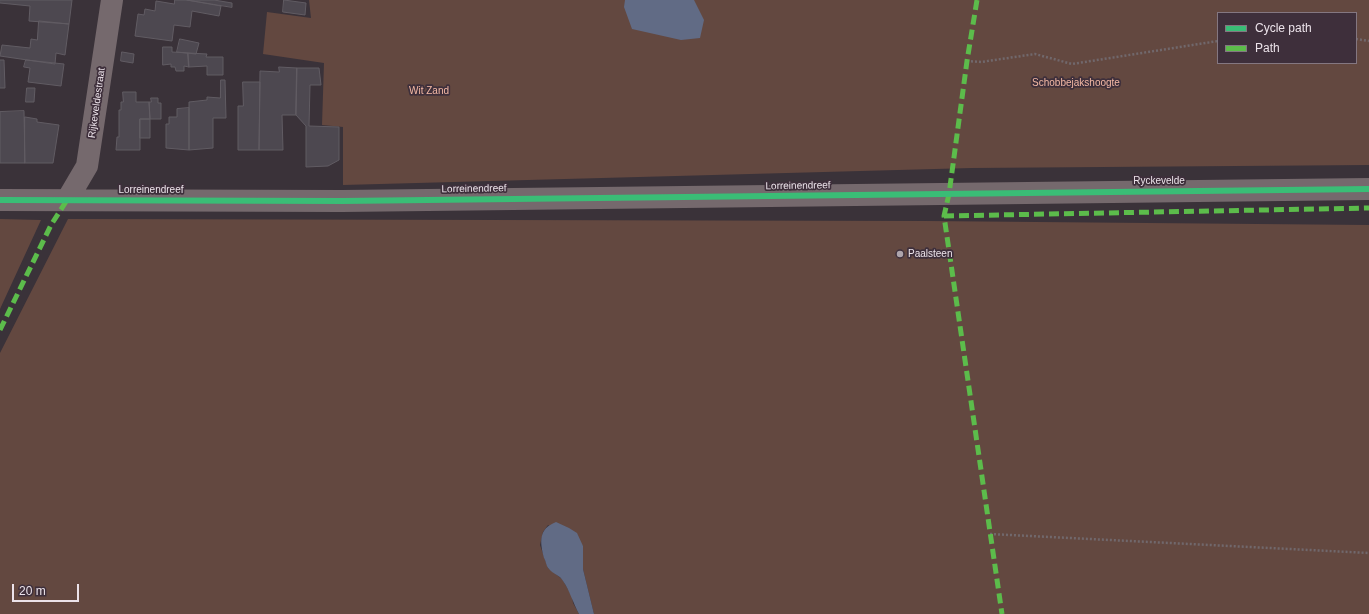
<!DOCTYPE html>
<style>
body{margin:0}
#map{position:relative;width:1369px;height:614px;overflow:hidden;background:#3a3239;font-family:Helvetica,sans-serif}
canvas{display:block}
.legend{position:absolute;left:1217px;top:12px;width:140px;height:52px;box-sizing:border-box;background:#3e2f3b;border:1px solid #847781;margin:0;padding:5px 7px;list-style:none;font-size:12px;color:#ece3ea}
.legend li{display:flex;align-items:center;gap:8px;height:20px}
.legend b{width:20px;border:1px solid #847781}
.scale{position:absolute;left:12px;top:584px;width:67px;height:18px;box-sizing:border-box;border:2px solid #ece3ea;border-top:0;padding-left:5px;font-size:12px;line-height:14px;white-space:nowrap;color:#ece3ea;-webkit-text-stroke:3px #3e2f3b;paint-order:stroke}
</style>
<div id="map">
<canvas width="1369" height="614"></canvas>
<ul class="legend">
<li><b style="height:5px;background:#3abd76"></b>Cycle path</li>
<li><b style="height:5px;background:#5cbc4b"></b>Path</li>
</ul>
<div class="scale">20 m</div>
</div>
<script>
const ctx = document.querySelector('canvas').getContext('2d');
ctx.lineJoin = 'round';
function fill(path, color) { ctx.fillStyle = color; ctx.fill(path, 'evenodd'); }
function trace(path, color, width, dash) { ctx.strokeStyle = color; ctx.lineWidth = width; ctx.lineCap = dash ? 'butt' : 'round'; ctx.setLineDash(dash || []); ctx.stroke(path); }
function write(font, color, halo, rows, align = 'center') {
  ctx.font = font + ' Helvetica,sans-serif'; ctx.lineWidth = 3.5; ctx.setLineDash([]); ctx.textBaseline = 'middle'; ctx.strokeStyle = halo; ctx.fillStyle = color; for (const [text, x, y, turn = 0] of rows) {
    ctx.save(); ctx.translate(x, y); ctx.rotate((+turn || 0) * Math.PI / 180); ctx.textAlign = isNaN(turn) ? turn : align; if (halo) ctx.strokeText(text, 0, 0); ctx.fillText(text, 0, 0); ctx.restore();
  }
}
const green = new Path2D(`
 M309 0H1369V165L972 168 343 185V127L322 125 324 63 263 54 267 12 311 18ZM1218 13H1356V63H1218Z
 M0 219 41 220 0 309Z
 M68 219 927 221 1369 225V614H594L583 569V546L548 525 543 532 540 545 548 568 562 579 572 596 573 603 579 614H0V353Z`);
const water = new Path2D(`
 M625 0H694L704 20 700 38 681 40 632 29 624 7Z
 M556 522 569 528 577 533 583 546V569L594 614H579C573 603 570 591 563 581 560 575 553 574 549 569 546 566 546 561 544 558 540 542 538 529 556 522Z`);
const building = new Path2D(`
 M0 0H72L69 24 29 21 30 6 0 3Z
 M175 0H187L221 6 219 16 192 11 190 27 174 25 172 41 135 36 138 14 144 15 145 9 155 11 156 1 174 4Z
 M187 0H214L232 3V7Z
 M284 0 306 3 305 15 283 12Z
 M39 21 69 24 65 55 56 53 55 64 0 56 2 45 30 48 31 39 37 40Z
 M180 39 199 43 196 54 177 52Z
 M163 47H172V52L188 53 189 67 184 66V71H176L175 67H171V64L163 65Z
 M122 52 134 54 133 63 121 61Z
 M188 53 207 54 206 57H223V75H207V66L189 67Z
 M0 60H4L5 88H0Z
 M26 60 64 64 61 86 28 82 30 68 24 67Z
 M279 67 297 68 296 115H282L283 150H259L260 71 279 72Z
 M297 68H319L321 85H310L309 126 339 127V160L328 166 306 167V126L296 115Z
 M221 80H225L226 118H213V148L189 150V102L207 100V97L220 98Z
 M243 82H260L259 150H238V106H243Z
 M27 88H35L34 102H26Z
 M123 92H136V102H149L150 119H140V150H116L117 137H119V110H121V102H123Z
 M151 98H158V103H161V119H150L149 102H151Z
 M189 108V150L166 148V124H169V117H177V109Z
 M24 111 25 163H0V112Z
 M25 117 37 119V122L59 125 53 163H25Z
 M140 119H150V138H140Z`);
const path = new Path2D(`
 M1356 39 1369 41
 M967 61 981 62 1035 54 1072 64 1218 41
 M990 534 1369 553`);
const minor = new Path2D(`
 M0 200 342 201 1369 189
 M67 200 87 166 112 0`);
const quiet = new Path2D(`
 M977 0 967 61 949 194 944 216 1002 614
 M944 216 1369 208
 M0 330 51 225 67 200`);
const cycleway = new Path2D(`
 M0 200 342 201 1369 189`);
const markers = [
 [900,254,4,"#aea5ac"]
];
const parkNames = [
 ["Schobbejakshoogte",1076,83],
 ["Wit Zand",429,91]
];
const streetNames = [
 ["Rijkeveldestraat",97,103,-82],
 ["Ryckevelde",1159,181],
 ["Lorreinendreef",798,186,-1],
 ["Lorreinendreef",474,189,-1],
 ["Lorreinendreef",151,190]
];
const poiNames = [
 ["Paalsteen",908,254]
];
fill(green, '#634840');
fill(water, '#616b85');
fill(building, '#4d4850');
trace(building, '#615c63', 1);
trace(path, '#71686c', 2.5, [2, 2]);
trace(minor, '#75696d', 22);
trace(quiet, '#5cbc4b', 5, [10, 5]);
trace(cycleway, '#3abd76', 6);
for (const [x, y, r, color] of markers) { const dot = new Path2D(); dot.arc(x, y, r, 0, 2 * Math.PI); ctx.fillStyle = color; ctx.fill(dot); trace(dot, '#3e2f3b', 1.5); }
write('10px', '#f3b8a4', '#3e2f3b', parkNames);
write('10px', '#ece3ea', '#3e2f3b', streetNames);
write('10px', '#ece3ea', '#3e2f3b', poiNames, 'left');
</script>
